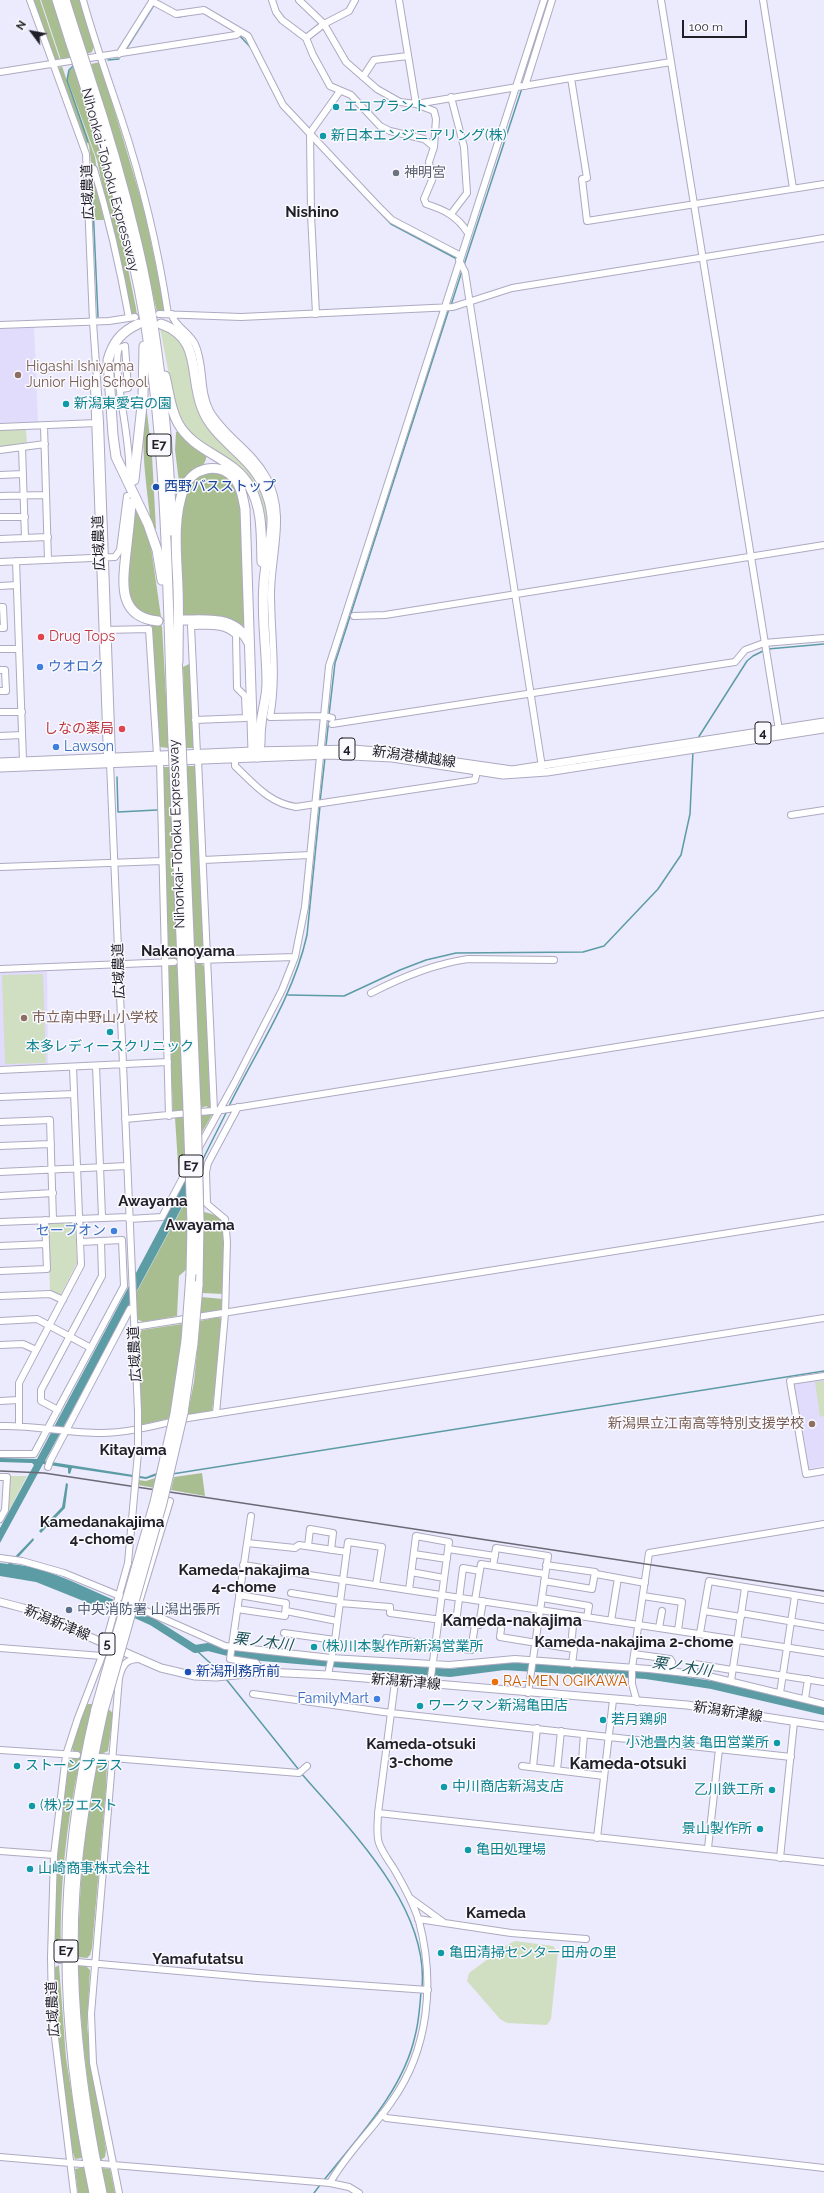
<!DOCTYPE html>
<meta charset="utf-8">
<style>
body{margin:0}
#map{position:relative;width:824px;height:2193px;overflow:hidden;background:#eceafd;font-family:Raleway,sans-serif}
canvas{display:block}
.north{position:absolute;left:12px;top:12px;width:40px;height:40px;-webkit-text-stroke:3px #faf9fe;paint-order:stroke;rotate:302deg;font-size:11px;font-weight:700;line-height:16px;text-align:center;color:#201e27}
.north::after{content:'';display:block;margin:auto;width:14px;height:18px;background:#201e27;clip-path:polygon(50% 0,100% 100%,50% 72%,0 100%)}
.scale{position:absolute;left:682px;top:20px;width:65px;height:18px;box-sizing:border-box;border:2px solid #201e27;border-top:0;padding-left:5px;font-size:12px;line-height:14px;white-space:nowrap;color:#201e27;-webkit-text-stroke:3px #faf9fe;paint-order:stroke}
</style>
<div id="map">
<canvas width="824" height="2193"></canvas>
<div class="north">N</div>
<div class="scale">100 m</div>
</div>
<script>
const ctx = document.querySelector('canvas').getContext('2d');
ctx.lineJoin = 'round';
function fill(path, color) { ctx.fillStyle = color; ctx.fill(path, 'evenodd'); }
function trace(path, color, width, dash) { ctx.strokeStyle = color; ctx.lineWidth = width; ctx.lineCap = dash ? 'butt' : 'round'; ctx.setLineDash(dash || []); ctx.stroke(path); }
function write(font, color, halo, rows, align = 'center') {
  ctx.font = font + ' Raleway,"Noto Sans JP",sans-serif'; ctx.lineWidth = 3; ctx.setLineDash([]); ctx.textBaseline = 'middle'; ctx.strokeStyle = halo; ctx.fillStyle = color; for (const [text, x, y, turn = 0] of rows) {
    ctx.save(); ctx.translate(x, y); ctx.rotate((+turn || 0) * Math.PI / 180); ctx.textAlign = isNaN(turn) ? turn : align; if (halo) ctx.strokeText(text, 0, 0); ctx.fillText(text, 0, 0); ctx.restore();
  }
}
const built = new Path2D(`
 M34 327 38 422 0 423V329Z
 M47 970 48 1064 0 1066V972Z
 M824 1378V1466L808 1469 794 1383Z`);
const green = new Path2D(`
 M160 328 168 330 183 343 189 359 193 390 256 477 269 510 266 549 257 494 182 425 176 411Z
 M26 429 27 444 0 448V430Z
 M43 974 46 1063 5 1064 2 975Z
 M75 1222 77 1263 60 1296 50 1291 48 1223Z
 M824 1381V1416L820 1417 815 1382Z
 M8 1476H27L9 1511 7 1510Z
 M515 1941 553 1946 558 1952 551 2019 547 2025 507 2023 500 2019 467 1981 469 1973 507 1945Z`);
const forest = new Path2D(`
 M31 0H40L60 60 55 61 52 55Z
 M41 0H53L72 58 61 60Z
 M70 0H81L94 46 92 52 87 54Z
 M100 62 144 209 165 309 162 312H157L124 173 91 64Z
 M62 66 87 141 90 168 85 140 58 68Z
 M73 67H75L113 195 136 308 137 315 134 316 130 314 97 160 67 78 69 71Z
 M68 82 95 157 98 178 92 168 89 146Z
 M91 171 94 221H92L89 172Z
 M92 171 104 220H95Z
 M146 404 152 455 156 529H153L151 524C147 490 139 437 146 404Z
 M181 431 207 452C207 467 194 474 184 483L179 482 175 450 176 432Z
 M220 472 235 484 242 509 246 623 242 627 230 619 183 618C182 588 172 496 196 477 203 472 212 472 220 472Z
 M135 501 150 540 161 617C155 616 145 616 140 612 116 594 132 527 135 501Z
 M151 623 162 626 169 748 160 747 154 692Z
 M189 664 192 666 194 748H186L183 667Z
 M186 766H195L204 954 200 958H194Z
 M162 767H170L177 959H170L167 957Z
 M194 964H202L205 968 211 1106 208 1109 207 1106 200 1108Z
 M171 965H178L184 1110 173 1112 167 968Z
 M213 1113 201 1134 200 1115Z
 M184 1116 185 1167 179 1179 175 1118Z
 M188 1197V1268L179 1276 177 1316 143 1322 137 1319 135 1295Z
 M204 1212C210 1213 216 1215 221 1219 229 1229 223 1280 223 1294L202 1293Z
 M201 1297 223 1299 221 1311 200 1315Z
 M219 1317 221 1319V1332L212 1412 187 1416 194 1382 200 1321Z
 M182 1324 183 1341 171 1418 141 1425 137 1336 142 1330Z
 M202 1473 205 1496 171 1490 174 1477Z
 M158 1477 155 1488 138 1485V1480L146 1481Z
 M88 1704H93L81 1754H72L73 1750 70 1747 85 1706Z
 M107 1708 112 1712 113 1715 108 1751 97 1756Z
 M73 1756H81C66 1821 59 1891 61 1958H59L58 1955 52 1951 54 1864 66 1762 69 1757Z
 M97 1758 105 1759 107 1762 106 1788 92 1948 90 1955 87 1958 78 1957C79 1890 84 1824 97 1758Z
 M59 1965 66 2058 82 2158 75 2159C57 2101 56 2030 52 1969Z
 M78 1966H86L90 1970 87 2027 106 2150 105 2157 101 2160H99C89 2095 80 2031 78 1966Z
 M84 2167 89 2193H78L75 2169Z
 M101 2168 110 2169 115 2193H106Z`);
const water = new Path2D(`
 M187 1177 188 1196 45 1461 146 1477 159 1472 158 1475 146 1479 72 1468 70 1474 68 1473V1468L43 1464 0 1543V1528L34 1465 32 1463 0 1462V1458L37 1459Z
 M66 1483 68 1484 65 1508 41 1533 39 1531 62 1507Z
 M33 1538 34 1540 12 1564C49 1568 81 1586 114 1600L111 1612 36 1582 0 1576V1563L8 1564Z`);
const stream = new Path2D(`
 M177 17 185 16
 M240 36 252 49
 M127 48 154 5
 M108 60 119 59
 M73 66 69 70 67 80 88 142
 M524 79 548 0
 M335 165 391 224 457 259
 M92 183 98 317
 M464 265 522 88
 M451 305 462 271
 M768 649 824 644
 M329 715 335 663 449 309
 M698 738 747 661 753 656 765 650
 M326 746 329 718
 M117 777 118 812 157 810
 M320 802 325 758
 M288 995 344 996 400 970 426 960 456 953 583 952 604 946 658 889 681 855 690 814 693 751
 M228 1108C256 1051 293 998 307 935L320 806
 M201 1163 227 1111
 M172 1474 824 1371
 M195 1649 221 1673
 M226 1679 299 1770
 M301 1773C349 1829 429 1906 422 1987
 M324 2180C358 2137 403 2091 415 2036 419 2021 420 2006 421 1991
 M314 2193 320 2185`);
const river = new Path2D(`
 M108 1605 129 1611 151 1621 195 1649 208 1647 239 1655 450 1673 504 1666 646 1675 712 1685 824 1711`);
const minor = new Path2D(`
 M30 0 86 154 93 322 100 422 112 757 110 763 138 1412
 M83 0C94 40 108 79 121 118 142 181 158 248 168 314
 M272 0 276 12 282 20 306 38 313 55 330 86 351 95 380 126 390 131 424 139 434 147 429 162 432 180 424 199 426 204C445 210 457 216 468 233
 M299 0 324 24 346 62 377 89 400 102 416 104 434 111 436 119 434 147
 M399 0 416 104 571 78 587 178 582 179 587 221 824 184
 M661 0 779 730
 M763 0 793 188
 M152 1 176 14 204 10 248 36 283 105 377 205 392 220 461 256
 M306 38 324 24 349 11 355 0
 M119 54 153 0
 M0 72 236 35 240 32
 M363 77 374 60 408 56
 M571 78 671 62
 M525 86 552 0
 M86 170 94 169C109 219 120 268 129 318
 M451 214 467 193 464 147 451 97
 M459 260 465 272 542 767
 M159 314 241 317 453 307 512 288 824 238
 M172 314C173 325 189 332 195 344 205 365 199 390 210 411 225 437 253 451 267 478 287 515 271 554 271 594 271 635 278 677 270 717L324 716 332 718
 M316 314 311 214 310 133 340 91
 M0 325 109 321 135 317
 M94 386 107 757 108 760
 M121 389 128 388 125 346 119 348C111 366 132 444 129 472
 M44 426 48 560
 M0 427 97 423
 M22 447 25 538
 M0 450 45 444
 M0 475 23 474
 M0 496 46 495
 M0 517H25
 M0 539 48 537
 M16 561 23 761
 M0 562 115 557 120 550 127 496
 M0 586 17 585
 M0 607H3L4 628H0
 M354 616 385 615 824 545
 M105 630 149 629 157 755
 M0 649H19
 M0 670H5L6 691H0
 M0 712H22
 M195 720 246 718 245 696 237 688 236 635C224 623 206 626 191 626L197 754
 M332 724 735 662 745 650 764 643 824 638
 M0 736 22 735
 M235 758V766C254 784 269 803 296 807L475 780 477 771
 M198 760 214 1110
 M160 761 169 1116
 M791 815 824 810
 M203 860 310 855
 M0 867 162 861
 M198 960 295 957
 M0 969 174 962
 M371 993C402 977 433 964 468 959L554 960
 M96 1066 102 1217
 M0 1070 168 1062
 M0 1097 74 1094
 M125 1119 222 1110 824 1014
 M0 1122 50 1120 53 1220
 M0 1146 51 1144
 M198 1149 235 1082 282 990 295 957 305 907 329 666 544 0
 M0 1172 127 1166
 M0 1196 53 1193
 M129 1219 162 1217 189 1166
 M0 1222 129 1217
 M0 1246 46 1244
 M0 1271 47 1269 45 1220
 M0 1296 50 1294 63 1300
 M0 1321 37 1319 91 1348
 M134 1327 824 1218
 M0 1345 23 1344 36 1350
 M824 1376 790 1381 806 1474 824 1471
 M0 1401 18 1400
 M58 1410 41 1401V1390L102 1276 101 1242
 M216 1414 225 1314 227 1242 225 1219 207 1204 206 1172 208 1163 238 1107
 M19 1425V1383L81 1265 73 1067
 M0 1426C34 1425 67 1433 101 1433 130 1433 160 1424 188 1418L824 1318
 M0 1454H34L124 1286 122 1240 80 1242
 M48 1467 50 1461 130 1309
 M0 1477H7L5 1510 0 1519
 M251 1516 230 1659 256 1663 262 1672
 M247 1543 295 1548 299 1545 347 1552
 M308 1546 310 1529 333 1533 331 1550
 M448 1549 495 1556
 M414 1554 447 1559
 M0 1558 22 1561 64 1573 120 1596 148 1612 225 1646 331 1658 449 1665 515 1659 649 1669 704 1675 824 1704
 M243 1565 824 1653
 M546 1565 595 1572 596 1574 645 1583
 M493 1566 496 1548 548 1556 528 1693
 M411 1572 444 1578
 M544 1581 592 1589 595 1572
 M409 1590 416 1536 449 1542 430 1684
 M291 1593 340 1601
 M643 1596 682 1602 678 1630
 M542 1598 589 1606 587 1617
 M475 1600 481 1564 545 1574
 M340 1603 390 1607V1613L479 1625 483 1601
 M138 1606 170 1501
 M237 1609 285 1616 286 1603 239 1595
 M286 1611 337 1621
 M704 1611 741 1617
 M741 1613 824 1627
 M611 1621 618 1578
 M456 1622 463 1568 480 1571
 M659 1628 662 1611
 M501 1629 500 1637 574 1649 572 1664
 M284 1633 335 1640
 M700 1633 709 1581 824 1600
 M572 1636 574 1615
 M386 1638 471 1650 475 1625
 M0 1648 102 1656
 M634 1654 670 1659 672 1662 670 1671
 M733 1668 824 1682
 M693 1674 695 1664 732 1670
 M328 1675 335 1640 348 1542 382 1547 376 1585
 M731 1681 745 1588
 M780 1693 795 1596
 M253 1694 391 1713 791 1757
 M805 1699 808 1679
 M637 1702 632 1684V1668L649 1553 824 1524
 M0 1750 77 1755
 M100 1757 299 1773 307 1766
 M522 1766 604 1776
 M533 1767 537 1728
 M557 1770 561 1731
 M581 1773 584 1734
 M378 1813 824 1862
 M597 1838 613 1700
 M708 1848 719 1749
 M0 1851 54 1855
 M780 1858 794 1722
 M410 1898 443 1922
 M418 1919 511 1933 586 1939
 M51 1957 60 1960
 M77 1962 257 1978 428 1990
 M382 2114 386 2118 824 2168
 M0 2157 82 2164
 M101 2164 330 2183 349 2187 359 2193
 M330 2183C346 2154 373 2129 392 2101 429 2049 435 1982 419 1921 413 1902 404 1886 394 1869 389 1861 382 1852 379 1843 376 1834 378 1822 378 1813L395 1682
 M74 2193 52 2013 51 1957 54 1855 66 1755 78 1718 102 1656 128 1563
 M119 2193 93 2063 91 2014 119 1678C122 1665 126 1659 139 1659`);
const major = new Path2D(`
 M0 762 253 751 354 749 387 752 512 770 824 722
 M0 768 330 755 392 758 503 775 547 772 824 729
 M0 1602 23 1608 161 1668 195 1676 216 1677 266 1672 328 1675 687 1705 824 1726`);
const highway = new Path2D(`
 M57 0 70 41
 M65 0 77 38
 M89 75C107 129 123 184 136 239 159 334 168 433 172 531
 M82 77C112 170 138 263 151 360 168 487 168 616 173 743
 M138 324C121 332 113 342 108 360L113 435 116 457 148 524 157 550 162 580
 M161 324C202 338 189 375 202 408 214 440 249 454 263 485 268 495 271 506 272 517 273 539 265 561 264 583 261 616 267 650 267 683 267 698 262 711 261 725 259 736 262 747 257 757L253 751 245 509C243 498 241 486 234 478 218 461 192 468 184 488 172 519 177 556 178 588 179 613 178 637 178 662
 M165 376C169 392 170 409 178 423 194 453 234 457 250 487 263 510 261 536 262 562
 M134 480 143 396 144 346
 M131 503C130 519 128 536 126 553 123 582 117 617 158 621
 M184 620C210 620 236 616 249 643
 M177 655 181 742
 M174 765 188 1109
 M182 766 196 1107
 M191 1274 192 1224
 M198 1285 199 1220
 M183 1413 193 1343
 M175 1414 186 1341
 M94 2193C59 2026 56 1876 96 1709
 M102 2193C81 2093 68 1992 75 1890 79 1829 90 1770 103 1711`);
const rail = new Path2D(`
 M0 1471 44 1473 824 1591`);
const minorBridge = new Path2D(`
 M128 1563 138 1453V1412`);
const highwayBridge = new Path2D(`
 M77 38 89 75
 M70 41 82 77
 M181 742 182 766
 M173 743 174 765
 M196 1107 199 1220
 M188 1109 192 1224
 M186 1341 191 1274
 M193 1343 198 1285
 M96 1709 155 1502 175 1414
 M103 1711 162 1503 183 1413`);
const markers = [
 [336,107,4,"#0f9aa8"],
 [323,136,4,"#0f9aa8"],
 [396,173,4,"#6b7280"],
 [18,375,4,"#8d6e63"],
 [66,404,4,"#0f9aa8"],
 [156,487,4,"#1a4fb4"],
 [41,637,4,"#e0444e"],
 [40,667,4,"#3f7fe0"],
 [122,729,4,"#e0444e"],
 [56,747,4,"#3f7fe0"],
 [24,1018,4,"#8d6e63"],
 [110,1032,4,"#0f9aa8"],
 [114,1231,4,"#3f7fe0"],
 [812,1424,4,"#8d6e63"],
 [69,1610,4,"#5c6f8a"],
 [314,1647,4,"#0f9aa8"],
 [188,1672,4,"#1a4fb4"],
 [495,1682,4,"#e8710a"],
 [377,1699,4,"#3f7fe0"],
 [420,1706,4,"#0f9aa8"],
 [603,1720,4,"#0f9aa8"],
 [777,1743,4,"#0f9aa8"],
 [17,1766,4,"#0f9aa8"],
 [444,1787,4,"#0f9aa8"],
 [772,1790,4,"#0f9aa8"],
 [32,1806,4,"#0f9aa8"],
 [760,1829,4,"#0f9aa8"],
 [468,1850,4,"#0f9aa8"],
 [30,1869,4,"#0f9aa8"],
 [441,1953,4,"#0f9aa8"]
];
const shields = [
 [159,445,24],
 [763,733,16],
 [347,749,16],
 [191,1166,24],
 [107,1644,16],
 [66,1951,24]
];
const shieldNames = [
 ["E7",159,445],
 ["4",763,733],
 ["4",347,749],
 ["E7",191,1166],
 ["5",107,1644],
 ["E7",66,1951]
];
const cultureNames = [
 ["エコプラント",344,107],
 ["新日本エンジニアリング(株)",331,136],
 ["新潟東愛宕の園",74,404],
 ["本多レディースクリニック",110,1047,"center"],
 ["(株)川本製作所新潟営業所",322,1647],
 ["ワークマン新潟亀田店",428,1706],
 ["若月鶏卵",611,1720],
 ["小池畳内装 亀田営業所",769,1743,"right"],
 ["ストーンプラス",25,1766],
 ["中川商店新潟支店",452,1787],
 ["乙川鉄工所",764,1790,"right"],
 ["(株)ウエスト",40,1806],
 ["景山製作所",752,1829,"right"],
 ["亀田処理場",476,1850],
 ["山崎商事株式会社",38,1869],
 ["亀田清掃センター田舟の里",449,1953]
];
const worshipNames = [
 ["神明宮",404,173]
];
const streetNames = [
 ["Nihonkai-Tohoku Expressway",110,180,75],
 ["広域農道",88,192,-92],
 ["広域農道",99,543,-92],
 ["新潟港横越線",414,757,8],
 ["Nihonkai-Tohoku Expressway",177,834,-92],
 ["広域農道",119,971,-92],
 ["広域農道",135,1354,-93],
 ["新潟新津線",57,1623,23],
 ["新潟新津線",406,1682,5],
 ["新潟新津線",728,1712,9],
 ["広域農道",53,2009,-93]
];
const educationNames = [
 ["Higashi Ishiyama",26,367],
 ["Junior High School",26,383],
 ["市立南中野山小学校",32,1018],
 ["新潟県立江南高等特別支援学校",804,1424,"right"]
];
const transitNames = [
 ["西野バスストップ",164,487],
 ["新潟刑務所前",196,1672]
];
const healthNames = [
 ["Drug Tops",49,637],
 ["しなの薬局",114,729,"right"]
];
const shopNames = [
 ["ウオロク",48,667],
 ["Lawson",64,747],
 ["セーブオン",106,1231,"right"],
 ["FamilyMart",369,1699,"right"]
];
const serviceNames = [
 ["中央消防署 山潟出張所",77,1610]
];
const foodNames = [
 ["RA-MEN OGIKAWA",503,1682]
];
const neighbourhoodNames = [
 ["Nishino",312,212],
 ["Nakanoyama",188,951],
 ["Awayama",153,1201],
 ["Awayama",200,1225],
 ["Kitayama",133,1450],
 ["Kamedanakajima",102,1522],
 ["4-chome",102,1539],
 ["Kameda-nakajima",244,1570],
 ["4-chome",244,1587],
 ["Kameda-nakajima 2-chome",634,1642],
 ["Kameda-otsuki",421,1744],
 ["3-chome",421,1761],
 ["Kameda",496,1913],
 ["Yamafutatsu",198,1959]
];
const waterNames = [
 ["栗ノ木川",263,1642,7],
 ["栗ノ木川",682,1667,9]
];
const quarterNames = [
 ["Kameda-nakajima",512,1621],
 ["Kameda-otsuki",628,1764]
];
fill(built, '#e1dcfc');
fill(green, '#d0dec1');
fill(forest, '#a9be90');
fill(water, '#5c9ca4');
trace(stream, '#5c9ca4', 1.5);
trace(river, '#5c9ca4', 8);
trace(minor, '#adaac1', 8);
trace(major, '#adaac1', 9);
trace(highway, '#adaac1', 11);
trace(minor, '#fff', 6);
trace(major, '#fff', 7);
trace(highway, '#fff', 9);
trace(rail, '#6b6975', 1.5);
trace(minorBridge, '#adaac1', 8, []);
trace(highwayBridge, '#adaac1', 11, []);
trace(minorBridge, '#fff', 6);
trace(highwayBridge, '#fff', 9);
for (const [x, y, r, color] of markers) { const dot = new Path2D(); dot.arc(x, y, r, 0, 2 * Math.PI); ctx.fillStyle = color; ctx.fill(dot); trace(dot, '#faf9fe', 1.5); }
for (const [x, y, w] of shields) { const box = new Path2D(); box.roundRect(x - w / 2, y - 11, w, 22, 3); ctx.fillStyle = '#faf9fe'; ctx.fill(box); trace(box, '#201e27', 1); }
write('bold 13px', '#201e27', null, shieldNames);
write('14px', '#0d838f', '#faf9fe', cultureNames, 'left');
write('14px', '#5b616d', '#faf9fe', worshipNames, 'left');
write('14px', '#201e27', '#faf9fe', streetNames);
write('14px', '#785e54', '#faf9fe', educationNames, 'left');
write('14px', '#164399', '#faf9fe', transitNames, 'left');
write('14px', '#be3a42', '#faf9fe', healthNames, 'left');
write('14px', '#366cbe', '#faf9fe', shopNames, 'left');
write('14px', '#4e5e75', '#faf9fe', serviceNames, 'left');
write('14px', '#c56008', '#faf9fe', foodNames, 'left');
write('bold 15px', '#201e27', '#faf9fe', neighbourhoodNames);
write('italic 15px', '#1d545b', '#faf9fe', waterNames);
write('bold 16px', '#201e27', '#faf9fe', quarterNames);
</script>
